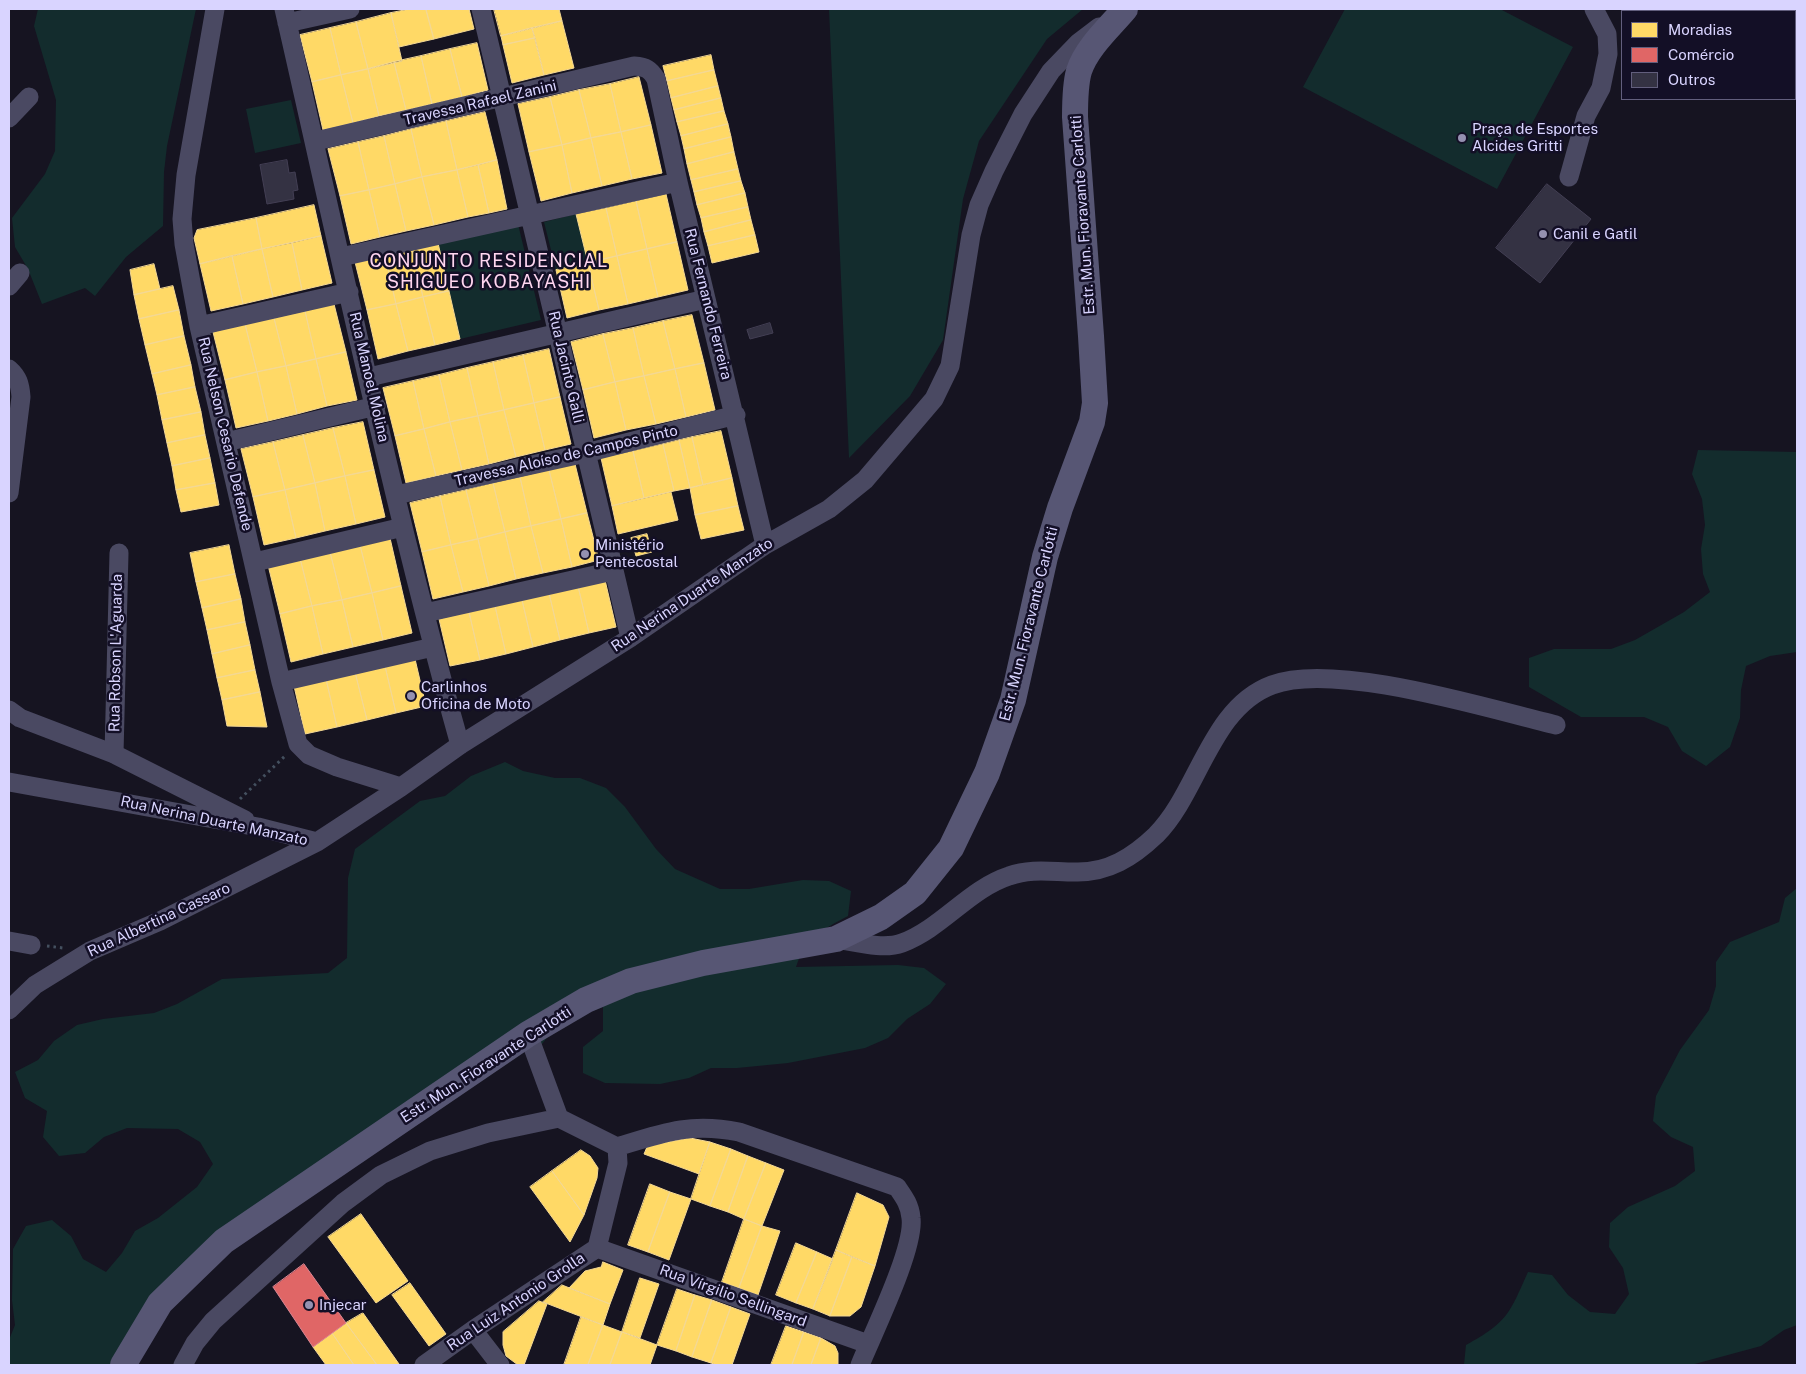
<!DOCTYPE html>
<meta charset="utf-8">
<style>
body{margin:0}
#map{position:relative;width:1806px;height:1374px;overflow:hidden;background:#161421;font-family:"Public Sans",sans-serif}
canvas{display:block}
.frame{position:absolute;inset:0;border:10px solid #d9d4ff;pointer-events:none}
.legend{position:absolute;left:1621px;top:10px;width:175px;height:90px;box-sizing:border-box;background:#130f26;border:1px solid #625e7d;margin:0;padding:6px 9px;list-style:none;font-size:15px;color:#d9d4ff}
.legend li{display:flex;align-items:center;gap:10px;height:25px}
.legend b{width:25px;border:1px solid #625e7d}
</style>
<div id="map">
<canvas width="1806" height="1374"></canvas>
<div class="frame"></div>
<ul class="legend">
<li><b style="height:14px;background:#ffd966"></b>Moradias</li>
<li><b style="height:14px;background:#e06666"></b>Comércio</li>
<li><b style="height:14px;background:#343243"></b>Outros</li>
</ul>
</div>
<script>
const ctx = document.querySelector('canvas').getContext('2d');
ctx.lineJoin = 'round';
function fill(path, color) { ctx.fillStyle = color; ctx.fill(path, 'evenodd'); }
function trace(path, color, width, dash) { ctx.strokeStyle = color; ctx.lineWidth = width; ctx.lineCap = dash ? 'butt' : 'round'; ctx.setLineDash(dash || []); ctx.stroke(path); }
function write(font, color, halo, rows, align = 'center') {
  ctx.font = font + ' "Public Sans",sans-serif'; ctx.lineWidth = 5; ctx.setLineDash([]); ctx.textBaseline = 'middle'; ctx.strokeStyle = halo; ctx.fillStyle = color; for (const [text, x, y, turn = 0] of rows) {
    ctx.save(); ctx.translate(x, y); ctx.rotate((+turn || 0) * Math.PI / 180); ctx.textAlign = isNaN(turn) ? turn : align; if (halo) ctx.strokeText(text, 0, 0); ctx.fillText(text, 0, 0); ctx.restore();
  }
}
const green = new Path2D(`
 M38 9H196L167 146 164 172 163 226 126 257 95 296 85 288 42 304 28 269 15 247 12 218 45 174 55 151 56 100 34 26Z
 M829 9H1083L1047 39 979 141 963 199 943 340 910 396 849 458Z
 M1345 9H1500L1573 47 1497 189 1303 87Z
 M291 100 301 143 255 153 246 109Z
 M576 214 588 263 556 270 544 222Z
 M518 224 541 320 460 339 438 243Z
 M1698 450 1797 452V652L1770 656 1746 666 1741 690 1740 718 1730 747 1706 766 1682 751 1668 727 1644 717H1581L1529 687V658L1554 649H1611L1635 640 1684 612 1710 592 1703 574 1701 549 1705 525 1702 499 1692 474Z
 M505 762 523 771 555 778H580L606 788 625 807 656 849 675 869 720 889H749L803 880 829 881 851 891 848 916C822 930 806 937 796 967L898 965 924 968 946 984 930 1004 907 1019 888 1038 865 1048 788 1063 737 1068H711L689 1078 660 1084 605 1083 583 1073V1047L603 1031V1007L558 1024 542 1044 516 1046 218 1254 124 1365H9V1340L15 1325 12 1300 13 1249 26 1226 52 1220 71 1236 83 1259 106 1272 122 1253 135 1231 158 1218 197 1187 213 1164 200 1142 178 1129 127 1128 104 1137 85 1153 59 1156 43 1137 47 1111 25 1098 15 1072 38 1060 54 1041 77 1025 103 1019 154 1013 177 1004 222 979 328 973 347 958 348 878 355 849 420 801 445 796 471 776Z
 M1797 888V1325L1784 1330 1761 1346 1691 1365H1464L1466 1345C1508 1322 1509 1314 1528 1272L1552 1275 1568 1295 1590 1312 1615 1314 1629 1294 1623 1268 1609 1247 1610 1223 1628 1207 1675 1186 1695 1171 1693 1147 1671 1137 1653 1121 1656 1096 1680 1050 1709 1010 1716 986V962L1730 942 1779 922 1785 898Z`);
const homes = new Path2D(`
 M410 9H426L434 39 399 47 391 13Z
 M426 9H469L474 29 434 39Z
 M494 9H559L562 21 501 36Z
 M391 13 402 61 368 69 356 22Z
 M562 21 574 68 544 75 532 28Z
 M356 22 368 69 341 75 330 28Z
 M330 28 341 75 312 82 300 35Z
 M532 28 535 38 503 45 501 36Z
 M535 38 544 75 512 83 503 45Z
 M477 43 488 90 462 97 450 49Z
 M450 49 462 97 432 104 421 56Z
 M711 55 714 70 667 81 663 66Z
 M421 56 432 104 406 110 394 62Z
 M394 62 406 110 379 116 368 69Z
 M368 69 379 116 353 123 341 75Z
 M714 70 718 86 671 98 667 81Z
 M341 75 353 123 323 130 312 82Z
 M639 77 651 125 621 132 610 84Z
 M610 84 621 132 591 138 579 90Z
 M718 86 721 98 674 110 671 98Z
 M579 90 591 138 562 145 550 97Z
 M550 97 562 145 529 152 518 104Z
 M721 98 724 111 677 122 674 110Z
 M724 111 728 124 681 136 677 122Z
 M485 112 497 160 457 170 446 121Z
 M446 121 457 170 422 177 411 129Z
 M728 124 731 137 684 149 681 136Z
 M651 125 662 173 632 179 621 132Z
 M411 129 422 177 395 184 384 136Z
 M621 132 632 179 602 186 591 138Z
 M384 136 395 184 369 190 358 142Z
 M731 137 734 152 687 164 684 149Z
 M591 138 602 186 572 193 562 145Z
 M358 142 369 190 340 196 328 149Z
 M562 145 572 193 541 201 529 152Z
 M734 152 738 169 691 180 687 164Z
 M497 160 507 209 489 213 478 165Z
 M478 165 489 213 468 217 457 170Z
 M738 169 741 181 694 192 691 180Z
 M457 170 468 217 434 225 422 177Z
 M422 177 434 225 406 231 395 184Z
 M741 181 745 193 697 205 694 192Z
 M395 184 406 231 380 237 369 190Z
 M369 190 380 237 351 244 340 196Z
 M745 193 748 207 701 218 697 205Z
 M666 194 677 242 647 249 636 201Z
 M636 201 647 249 617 256 606 208Z
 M314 205 321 236 262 249 256 218Z
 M748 207 751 220 704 232 701 218Z
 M606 208 617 256 588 263 576 214Z
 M256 218 262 249 200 264 194 238 197 230Z
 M751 220 755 235 708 246 704 232Z
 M755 235 759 252 712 263 708 246Z
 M321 236 332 283 302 290 292 243Z
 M677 242 688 290 658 297 647 249Z
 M292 243 302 290 273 297 262 249Z
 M438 243 449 291 423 297 412 249Z
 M262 249 273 297 243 304 232 256Z
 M412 249 423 297 396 304 385 255Z
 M647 249 658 297 628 304 617 256Z
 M385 255 396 304 367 310 355 262Z
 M232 256 243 304 211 311 200 264Z
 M617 256 628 304 599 310 588 263Z
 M588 263 599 310 567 318 556 270Z
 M154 264 160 289 134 295 130 270Z
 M173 286 179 310 139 319 134 295Z
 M449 291 460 339 435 345 423 297Z
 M423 297 435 345 408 351 396 304Z
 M334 304 346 352 316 359 305 311Z
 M396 304 408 351 378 359 367 310Z
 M179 310 184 336 145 345 139 319Z
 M305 311 316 359 286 366 274 318Z
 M692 315 704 363 675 369 663 321Z
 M274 318 286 366 257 372 245 324Z
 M663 321 675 369 644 376 633 328Z
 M245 324 257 372 225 380 213 332Z
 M633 328 644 376 615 382 603 334Z
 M603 334 615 382 583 390 571 342Z
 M184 336 191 365 152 374 145 345Z
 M549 349 560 397 534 403 523 355Z
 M346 352 357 400 327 406 316 359Z
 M523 355 534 403 504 410 493 362Z
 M316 359 327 406 297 414 286 366Z
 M493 362 504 410 478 416 467 368Z
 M704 363 715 410 686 417 675 369Z
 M191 365 195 387 157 395 152 374Z
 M286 366 297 414 268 421 257 372Z
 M467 368 478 416 450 422 439 375Z
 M675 369 686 417 656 424 644 376Z
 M257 372 268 421 236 428 225 380Z
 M439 375 450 422 424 429 413 381Z
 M644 376 656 424 626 430 615 382Z
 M413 381 424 429 395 436 383 388Z
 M615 382 626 430 594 438 583 390Z
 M195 387 201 412 162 420 157 395Z
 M560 397 571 444 545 450 534 403Z
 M534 403 545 450 516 457 504 410Z
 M504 410 516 457 489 464 478 416Z
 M201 412 205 435 167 443 162 420Z
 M478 416 489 464 462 470 450 422Z
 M363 422 374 470 345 476 333 428Z
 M450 422 462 470 436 476 424 429Z
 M333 428 345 476 315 483 303 435Z
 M424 429 436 476 406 483 395 436Z
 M721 431 732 478 703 485 692 437Z
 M205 435 210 458 172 466 167 443Z
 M303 435 315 483 285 490 273 442Z
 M692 437 703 485 690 488 679 440Z
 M679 440 690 488 674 491 663 444Z
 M273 442 285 490 253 497 241 449Z
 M663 444 674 491 644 498 633 451Z
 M633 451 644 498 612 506 601 458Z
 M210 458 215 483 176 490 172 466Z
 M575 464 587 513 561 519 549 470Z
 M374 470 385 517 356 524 345 476Z
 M549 470 561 519 531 526 520 477Z
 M345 476 356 524 325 531 315 483Z
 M520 477 531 526 505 532 493 483Z
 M732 478 738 506 695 515 690 488Z
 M215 483 219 505 181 512 176 490Z
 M315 483 325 531 296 538 285 490Z
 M493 483 505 532 478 539 466 490Z
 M285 490 296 538 264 545 253 497Z
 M466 490 478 539 451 545 440 496Z
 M671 492 678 520 618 534 612 506Z
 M440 496 451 545 422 552 410 503Z
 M738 506 744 530 701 539 695 515Z
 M587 513 599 560 572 567 561 519Z
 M561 519 572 567 543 573 531 526Z
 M531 526 543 573 516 579 505 532Z
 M505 532 516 579 489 586 478 539Z
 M647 534 652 552 636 556 631 538Z
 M390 538 401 586 372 593 360 545Z
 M478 539 489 586 463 592 451 545Z
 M229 545 235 574 196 582 190 553Z
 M360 545 372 593 342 600 330 552Z
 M451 545 463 592 433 599 422 552Z
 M330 552 342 600 312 606 300 558Z
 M300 558 312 606 280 614 268 565Z
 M235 574 241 599 202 608 196 582Z
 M605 580 616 627 589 633 578 586Z
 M401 586 412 633 383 640 372 593Z
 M578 586 589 633 560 640 549 593Z
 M372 593 383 640 353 647 342 600Z
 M549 593 560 640 533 647 522 600Z
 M241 599 245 622 207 630 202 608Z
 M342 600 353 647 323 654 312 606Z
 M522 600 533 647 506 654 495 606Z
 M312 606 323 654 291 662 280 614Z
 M495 606 506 654 480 660 469 612Z
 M469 612 480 660 450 666 439 619Z
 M245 622 250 645 212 654 207 630Z
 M250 645 255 670 217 678 212 654Z
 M415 659 426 706 396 713 385 666Z
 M385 666 396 713 367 720 355 672Z
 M255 670 260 692 222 700 217 678Z
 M355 672 367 720 337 727 326 679Z
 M326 679 337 727 305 734 294 686Z
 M260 692 267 727 227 726 222 700Z
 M690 1138 710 1142 699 1174 644 1154 647 1147 652 1145Z
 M710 1142 731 1149 710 1206 691 1199Z
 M731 1149 748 1156 728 1212 710 1206Z
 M581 1150 590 1156 598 1168 597 1178 584 1215 552 1171Z
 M748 1156 766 1163 744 1219 728 1212Z
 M766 1163 784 1170 762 1226 744 1219Z
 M552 1171 584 1215 570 1242 530 1187Z
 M650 1184 670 1192 648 1252 628 1245Z
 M670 1192 691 1199 669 1260 648 1252Z
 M857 1193 883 1205 889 1217 875 1266 836 1250Z
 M361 1214 408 1281 376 1303 328 1237Z
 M744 1219 762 1226 739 1288 722 1282Z
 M762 1226 780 1231 758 1295 739 1288Z
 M796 1243 817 1252 796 1303 776 1295Z
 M836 1250 852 1257 830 1316 813 1309Z
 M817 1252 833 1259 813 1309 796 1303Z
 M852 1257 875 1266 861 1307 850 1316H830Z
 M603 1262 623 1270 610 1304 569 1288 585 1271 601 1267Z
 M640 1278 659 1284 640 1338 622 1332Z
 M410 1283 446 1334 429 1346 392 1295Z
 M562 1285 610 1304 603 1325 543 1302Z
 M677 1289 695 1295 676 1351 657 1345Z
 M695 1295 712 1300 692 1357 676 1351Z
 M712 1300 731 1307 711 1363 692 1357Z
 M539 1301 547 1304 524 1365H518L506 1356 503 1345V1332Z
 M731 1307 750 1314 732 1365H717L711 1363Z
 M363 1313 399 1364 397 1365H377L346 1323Z
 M581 1317 603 1325 588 1365H564Z
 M346 1323 377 1365H354L332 1333Z
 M603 1325 622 1332 610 1365H588Z
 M786 1326 804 1332 792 1365H771Z
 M622 1332 657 1345 650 1365H610Z
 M804 1332 821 1338 811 1365H792Z
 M332 1333 354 1365H326L313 1347Z
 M821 1338 835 1346 838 1353V1365H811Z`);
const shops = new Path2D(`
 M304 1264 346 1323 313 1347 273 1287Z`);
const building = new Path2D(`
 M287 160 289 173 295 172 298 190 293 191 294 199 267 204 260 165Z
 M1547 184 1591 219 1540 283 1496 248Z
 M770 323 773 333 750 339 747 330Z`);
const path = new Path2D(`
 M240 799 286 755
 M47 946 63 948`);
const street = new Path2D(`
 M215 9 186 175 182 219 184 244 199 326 281 682 298 744 309 755 337 767 401 787
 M284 9C340 254 392 502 460 745
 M481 9 630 638
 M287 23 350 9
 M9 118 29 97
 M316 141 634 66C646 67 650 69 656 79L678 182 765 545
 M1569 177 1586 116 1601 88 1608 54 1607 34 1594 9
 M341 257 678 182
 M9 286 20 273
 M199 326 349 292
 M9 369C18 377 20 384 21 397L9 493
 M369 377 706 299
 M226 442 376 406
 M396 495 586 453 736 415
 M255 562 403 527
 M425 613 613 571
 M281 682 433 647
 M9 710 20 718 114 754 245 820
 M114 754 119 553
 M9 782 258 827 317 842
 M836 939C856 942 883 950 902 943 942 928 969 889 1009 876 1031 868 1052 872 1075 872 1108 873 1133 857 1156 835 1199 792 1210 708 1272 685 1334 661 1489 709 1556 725
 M9 941 31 945
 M9 1010 35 985 90 951 160 921 317 842 401 787 460 745 630 638 765 545 829 509 865 480 934 399 950 366 971 235 979 205 994 171 1023 114 1051 71 1078 43 1099 27
 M528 1034 559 1118 617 1147C662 1133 690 1122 739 1132L897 1187C904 1197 910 1205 911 1218 915 1248 873 1333 860 1365
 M597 1248 868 1344
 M473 1330 500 1365
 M183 1365 195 1343 213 1321 343 1203 381 1175 430 1151 488 1133 559 1118
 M424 1365 473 1330 597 1248 618 1163 617 1147`);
const secondary = new Path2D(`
 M123 1365 160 1303 224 1241 528 1034 586 1000 631 981 703 963 836 939 881 917 915 893 951 848 987 773 1013 700 1045 557 1060 508 1092 422 1095 403 1091 336 1075 117C1075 102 1075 85 1079 71 1087 47 1110 27 1125 9`);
const markers = [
 [1462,138,5,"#9591b1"],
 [1543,234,5,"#9591b1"],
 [585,554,5,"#9591b1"],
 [411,696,5,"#9591b1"],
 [309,1305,5,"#9591b1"]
];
const streetNames = [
 ["Travessa Rafael Zanini",480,103,-13],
 ["Estr. Mun. Fioravante Carlotti",1083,215,-94],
 ["Rua Fernando Ferreira",708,304,76],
 ["Rua Jacinto Galli",566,367,77],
 ["Rua Manoel Molina",369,377,77],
 ["Rua Nelson Cesario Defende",225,434,77],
 ["Travessa Aloíso de Campos Pinto",566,456,-13],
 ["Rua Nerina Duarte Manzato",692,595,-34],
 ["Estr. Mun. Fioravante Carlotti",1029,624,-76],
 ["Rua Robson L'Aguarda",116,653,-89],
 ["Rua Nerina Duarte Manzato",214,821,12],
 ["Rua Albertina Cassaro",159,920,-25],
 ["Estr. Mun. Fioravante Carlotti",486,1065,-33],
 ["Rua Vírgilio Sellingard",733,1296,20],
 ["Rua Luiz Antonio Grolla",516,1302,-34]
];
const poiNames = [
 ["Praça de Esportes",1472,129],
 ["Alcides Gritti",1472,146],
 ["Canil e Gatil",1553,234],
 ["Ministério",595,545],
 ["Pentecostal",595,562],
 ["Carlinhos",421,687],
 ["Oficina de Moto",421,704],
 ["Injecar",319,1305]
];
const quarterNames = [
 ["CONJUNTO RESIDENCIAL",489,261],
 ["SHIGUEO KOBAYASHI",489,282]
];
fill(green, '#132c2d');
fill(homes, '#ffd966');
trace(homes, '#f4d894', 1);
fill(shops, '#e06666');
trace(shops, '#de8794', 1);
fill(building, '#343243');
trace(building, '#433f54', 1);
trace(path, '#44505f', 3, [2.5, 4]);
trace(street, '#4a4962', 19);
trace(secondary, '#575674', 26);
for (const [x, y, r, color] of markers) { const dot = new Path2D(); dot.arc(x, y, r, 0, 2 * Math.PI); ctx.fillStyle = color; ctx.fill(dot); trace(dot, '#130f26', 2); }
write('15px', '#d9d4ff', '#130f26', streetNames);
write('15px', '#d9d4ff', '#130f26', poiNames, 'left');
ctx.letterSpacing = '1px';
write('18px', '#ffd6f0', '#130f26', quarterNames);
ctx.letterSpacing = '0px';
</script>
